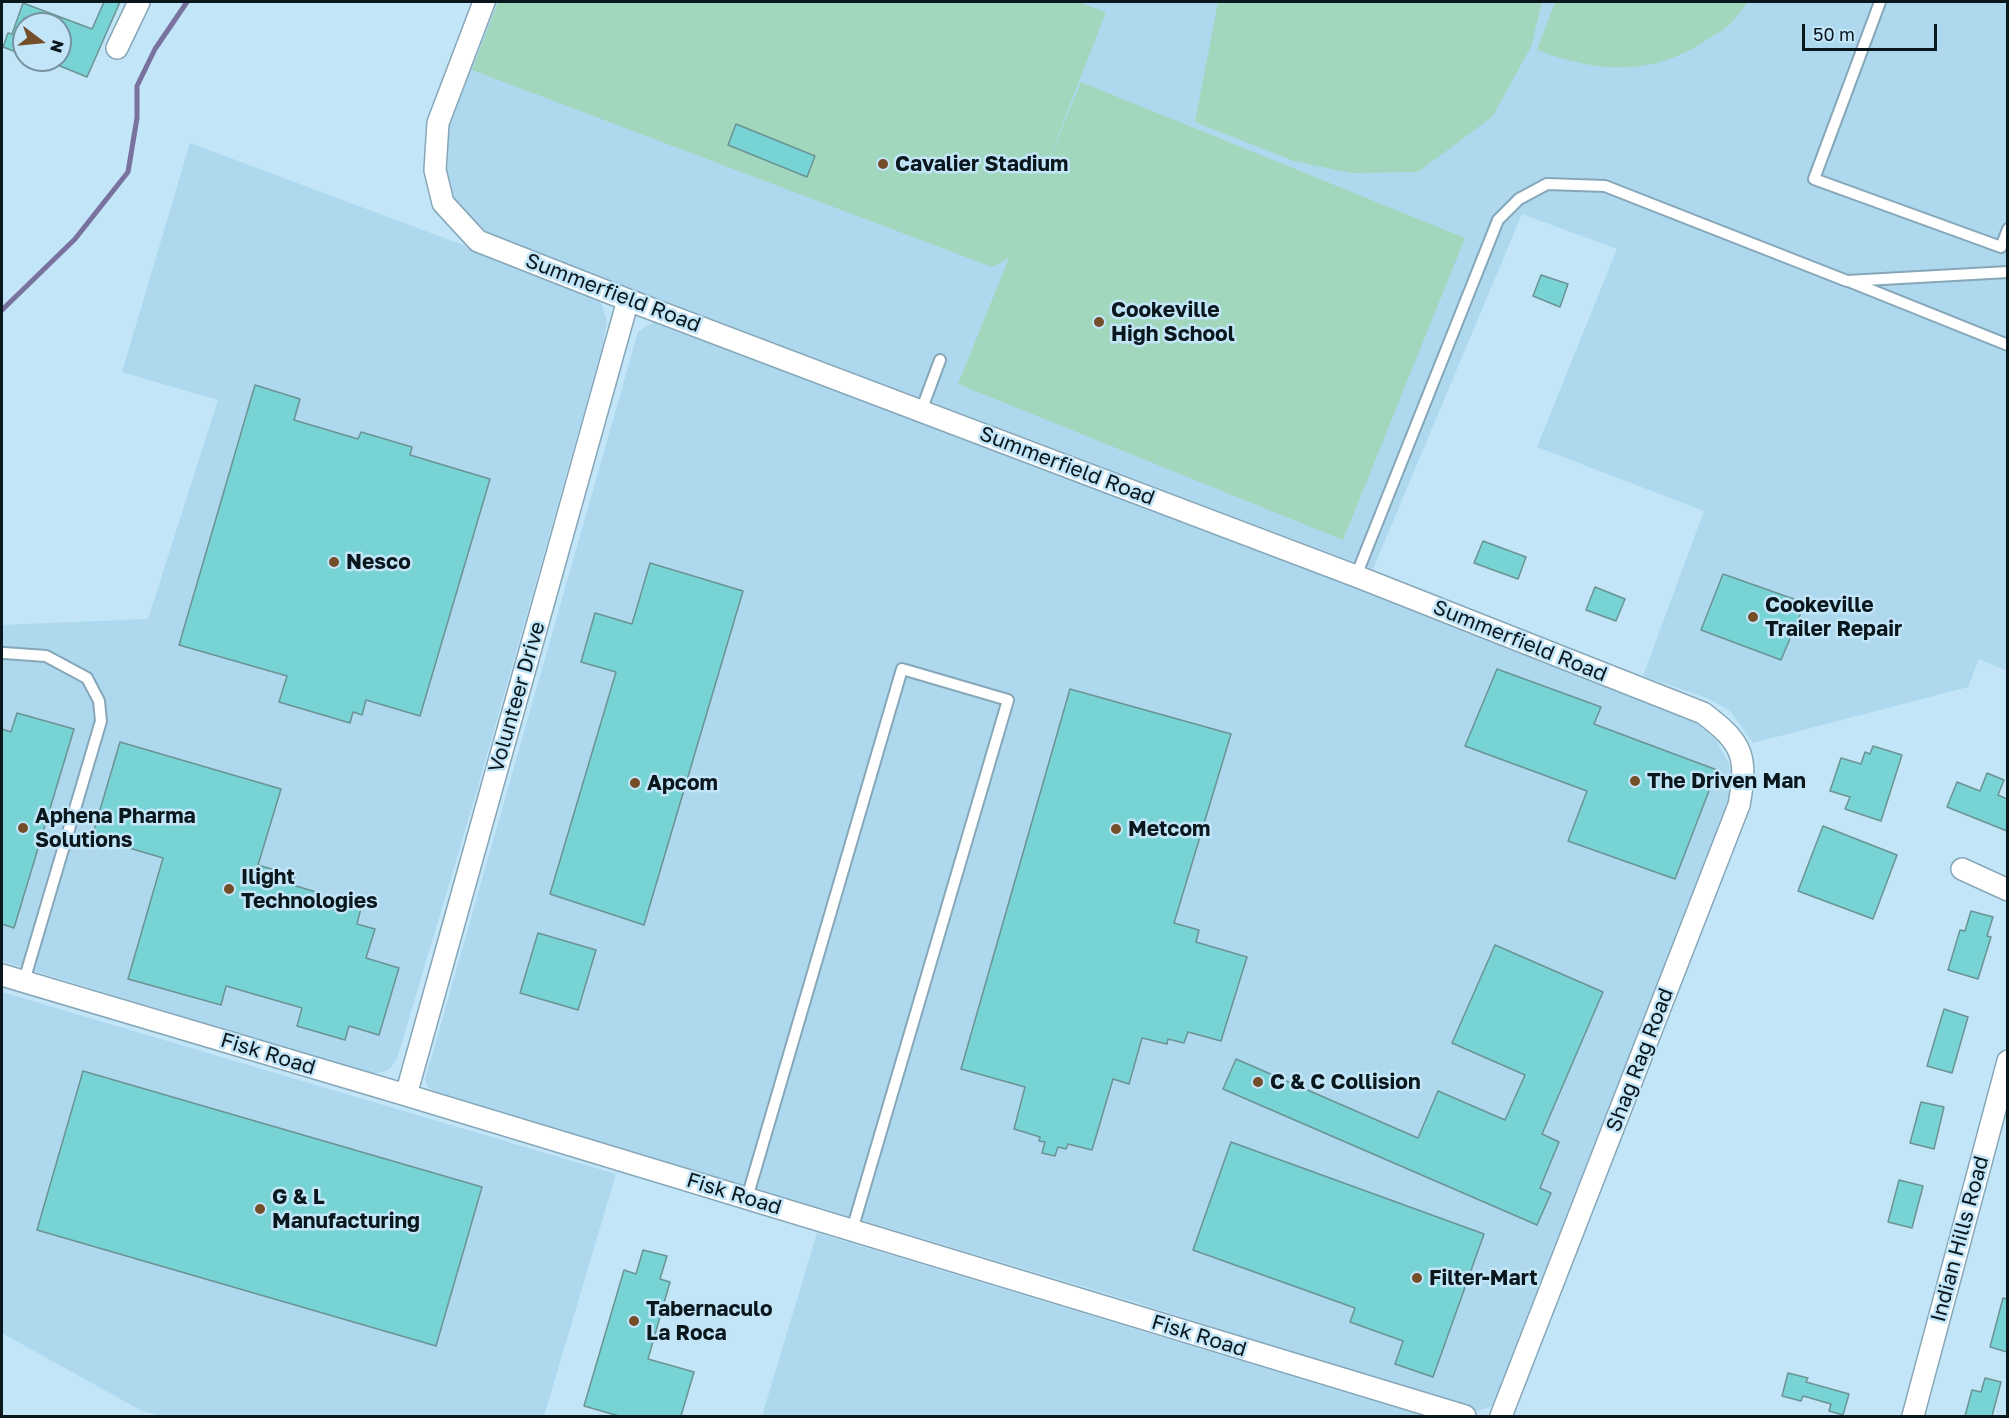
<!DOCTYPE html>
<style>
body{margin:0}
#map{position:relative;width:2009px;height:1418px;overflow:hidden;background:#c2e5f7;font-family:"Golos Text",sans-serif}
canvas{display:block}
.frame{position:absolute;inset:0;border:3px solid #0a171d;pointer-events:none}
.north{position:absolute;left:12px;top:12px;width:60px;height:60px;box-sizing:border-box;background:#c2e5f7;border:2px solid #7893a0;border-radius:50%;rotate:106deg;font-size:16px;font-weight:700;line-height:24px;text-align:center;color:#0a171d}
.north::after{content:'';display:block;margin:auto;width:21px;height:27px;background:#734e29;clip-path:polygon(50% 0,100% 100%,50% 72%,0 100%)}
.scale{position:absolute;left:1802px;top:24px;width:135px;height:27px;box-sizing:border-box;border:3px solid #0a171d;border-top:0;padding-left:8px;font-size:18px;line-height:21px;white-space:nowrap;color:#0a171d;-webkit-text-stroke:4px #c2e5f7;paint-order:stroke}
</style>
<div id="map">
<canvas width="2009" height="1418"></canvas>
<div class="frame"></div>
<div class="north">N</div>
<div class="scale">50 m</div>
</div>
<script>
const ctx = document.querySelector('canvas').getContext('2d');
ctx.lineJoin = 'round';
function fill(path, color) { ctx.fillStyle = color; ctx.fill(path, 'evenodd'); }
function trace(path, color, width, dash) { ctx.strokeStyle = color; ctx.lineWidth = width; ctx.lineCap = dash ? 'butt' : 'round'; ctx.setLineDash(dash || []); ctx.stroke(path); }
function write(font, color, halo, rows, align = 'center') {
  ctx.font = font + ' "Golos Text",sans-serif'; ctx.lineWidth = 5; ctx.setLineDash([]); ctx.textBaseline = 'middle'; ctx.strokeStyle = halo; ctx.fillStyle = color; for (const [text, x, y, turn = 0] of rows) {
    ctx.save(); ctx.translate(x, y); ctx.rotate((+turn || 0) * Math.PI / 180); ctx.textAlign = isNaN(turn) ? turn : align; if (halo) ctx.strokeText(text, 0, 0); ctx.fillText(text, 0, 0); ctx.restore();
  }
}
const built = new Path2D(`
 M492 2H2007V671L1979 659 1968 687 1753 743 1730 711 1709 699 1643 676 1704 511 1537 447 1617 249 1522 214 1373 569 493 236 469 219 455 200 445 173 444 149 448 120Z
 M190 143 586 291 601 303 607 321 602 348 475 797 397 1059 390 1069 379 1073H367L2 961V625L148 619 218 400 122 372Z
 M659 321 1687 712 1715 738 1729 764 1733 790 1732 802 1497 1402 1490 1407 1476 1411 1135 1302 607 1144 435 1091 428 1087 425 1080 638 332 648 325Z
 M2 992 616 1174 544 1416H160L142 1411 2 1333Z
 M817 1233 1138 1330 1425 1416H762Z`);
const green = new Path2D(`
 M498 2H1078L1106 12 1042 177 1081 82 1465 238 1343 540 958 384 1009 258 992 267 472 70Z
 M1218 2H1542L1531 47 1492 117 1418 172 1351 173 1294 161 1195 122Z
 M1555 2H1748C1742 9 1737 17 1731 23 1725 30 1716 34 1708 39 1653 77 1598 73 1537 50Z`);
const stream = new Path2D(`
 M2 310 75 239 128 172 137 118V86L155 49 187 2`);
const building = new Path2D(`
 M104 2H120L87 77 60 66V24H40L24 18V55L3 47 8 33 12 34 23 3 92 29Z
 M736 124 815 156 807 177 728 145Z
 M1541 275 1568 284 1560 307 1533 296Z
 M255 385 300 399 294 420 358 439 361 432 412 447 410 455 490 479 420 716 366 700 362 715 353 712 350 723 279 702 287 676 179 645Z
 M1483 541 1526 557 1518 579 1474 563Z
 M650 563 743 591 644 925 550 894 616 672 581 662 595 613 632 624Z
 M1723 574 1805 603 1781 660 1701 630Z
 M1595 587 1625 599 1616 621 1586 610Z
 M1497 669 1601 707 1594 724 1717 770 1675 879 1568 841 1587 791 1465 746Z
 M1070 689 1231 734 1174 923 1199 930 1196 942 1247 957 1221 1041 1188 1032 1184 1043 1168 1039 1167 1044 1142 1038 1129 1084 1113 1079 1092 1150 1068 1144 1066 1149 1058 1147 1055 1156 1042 1153 1045 1142 1039 1141 1040 1137 1014 1129 1025 1087 961 1069Z
 M17 713 74 729 14 928 2 924V729L11 732Z
 M120 742 281 789 258 865 295 876 293 885 316 892 315 895 361 908 357 924 375 929 366 958 399 968 379 1035 349 1026 345 1040 297 1026 302 1008 226 986 221 1005 128 979 163 858 92 837Z
 M1873 746 1902 755 1881 821 1845 809 1850 797 1830 791 1841 758 1861 764 1865 752 1870 754Z
 M1987 773 2004 780 1998 795 2007 799V831L1947 807 1957 782 1980 791Z
 M1823 826 1897 855 1873 919 1798 891Z
 M1971 911 1993 917 1987 936 1991 937 1978 979 1948 970 1960 930 1965 931Z
 M538 933 596 950 578 1010 520 993Z
 M1495 945 1603 992 1542 1134 1559 1142 1540 1188 1551 1193 1537 1225 1223 1089 1236 1059 1418 1138 1438 1091 1505 1120 1525 1075 1452 1043Z
 M1944 1009 1968 1017 1952 1073 1927 1066Z
 M83 1071 482 1187 436 1346 37 1230Z
 M1921 1102 1944 1107 1934 1149 1910 1143Z
 M1231 1142 1484 1234 1433 1377 1395 1364 1403 1341 1350 1322 1355 1308 1193 1250Z
 M1899 1180 1923 1186 1912 1228 1888 1222Z
 M643 1250 667 1256 660 1279 670 1282 648 1359 694 1372 681 1416H619L584 1406 624 1270 636 1274Z
 M2003 1298 2007 1299V1352L1990 1347Z
 M1788 1373 1808 1378 1806 1382 1849 1394 1843 1415 1829 1411 1831 1404 1803 1396 1801 1401 1782 1396Z
 M1985 1378 2001 1382 1992 1416H1965L1972 1390 1981 1392Z`);
const service = new Path2D(`
 M1880 2 1814 179 2001 247 2008 229
 M1851 282 2008 345
 M921 411 940 360
 M1356 576 1498 220 1519 199 1547 184 1605 186 1847 281 2008 272
 M4 653 46 656 87 678 99 701 101 721 24 981
 M747 1198 902 669 1008 700 852 1230`);
const minor = new Path2D(`
 M484 2 438 123 435 170 443 203 478 241 628 300 1356 576 1703 713C1743 743 1748 756 1739 805L1501 1416
 M117 48 139 2
 M1962 869 2008 890
 M2 975 406 1095 1465 1416
 M406 1095 628 300
 M1913 1416 2008 1061`);
const markers = [
 [883,164,6,"#734e29"],
 [1099,322,6,"#734e29"],
 [334,562,6,"#734e29"],
 [1753,617,6,"#734e29"],
 [1635,781,6,"#734e29"],
 [635,783,6,"#734e29"],
 [23,828,6,"#734e29"],
 [1116,829,6,"#734e29"],
 [229,889,6,"#734e29"],
 [1258,1082,6,"#734e29"],
 [260,1209,6,"#734e29"],
 [1417,1278,6,"#734e29"],
 [634,1321,6,"#734e29"]
];
const poiNames = [
 ["Cavalier Stadium",895,164],
 ["Cookeville",1111,310],
 ["High School",1111,334],
 ["Nesco",346,562],
 ["Cookeville",1765,605],
 ["Trailer Repair",1765,629],
 ["The Driven Man",1647,781],
 ["Apcom",647,783],
 ["Aphena Pharma",35,816],
 ["Solutions",35,840],
 ["Metcom",1128,829],
 ["Ilight",241,877],
 ["Technologies",241,901],
 ["C & C Collision",1270,1082],
 ["G & L",272,1197],
 ["Manufacturing",272,1221],
 ["Filter-Mart",1429,1278],
 ["Tabernaculo",646,1309],
 ["La Roca",646,1333]
];
const streetNames = [
 ["Summerfield Road",613,293,21],
 ["Summerfield Road",1067,466,21],
 ["Summerfield Road",1520,641,22],
 ["Volunteer Drive",517,697,-74],
 ["Fisk Road",268,1054,17],
 ["Shag Rag Road",1640,1060,-69],
 ["Fisk Road",734,1194,17],
 ["Indian Hills Road",1960,1239,-75],
 ["Fisk Road",1199,1336,17]
];
fill(built, '#aed8ee');
fill(green, '#a1d8bd');
trace(stream, '#79719e', 5);
fill(building, '#77d3d4');
trace(building, '#6b9394', 1.5);
trace(service, '#86a7b8', 14);
trace(minor, '#86a7b8', 24);
trace(service, '#fff', 10);
trace(minor, '#fff', 21);
for (const [x, y, r, color] of markers) { const dot = new Path2D(); dot.arc(x, y, r, 0, 2 * Math.PI); ctx.fillStyle = color; ctx.fill(dot); trace(dot, '#c2e5f7', 2); }
write('bold 21px', '#0a171d', '#c2e5f7', poiNames, 'left');
write('21px', '#0a171d', '#c2e5f7', streetNames);
</script>
